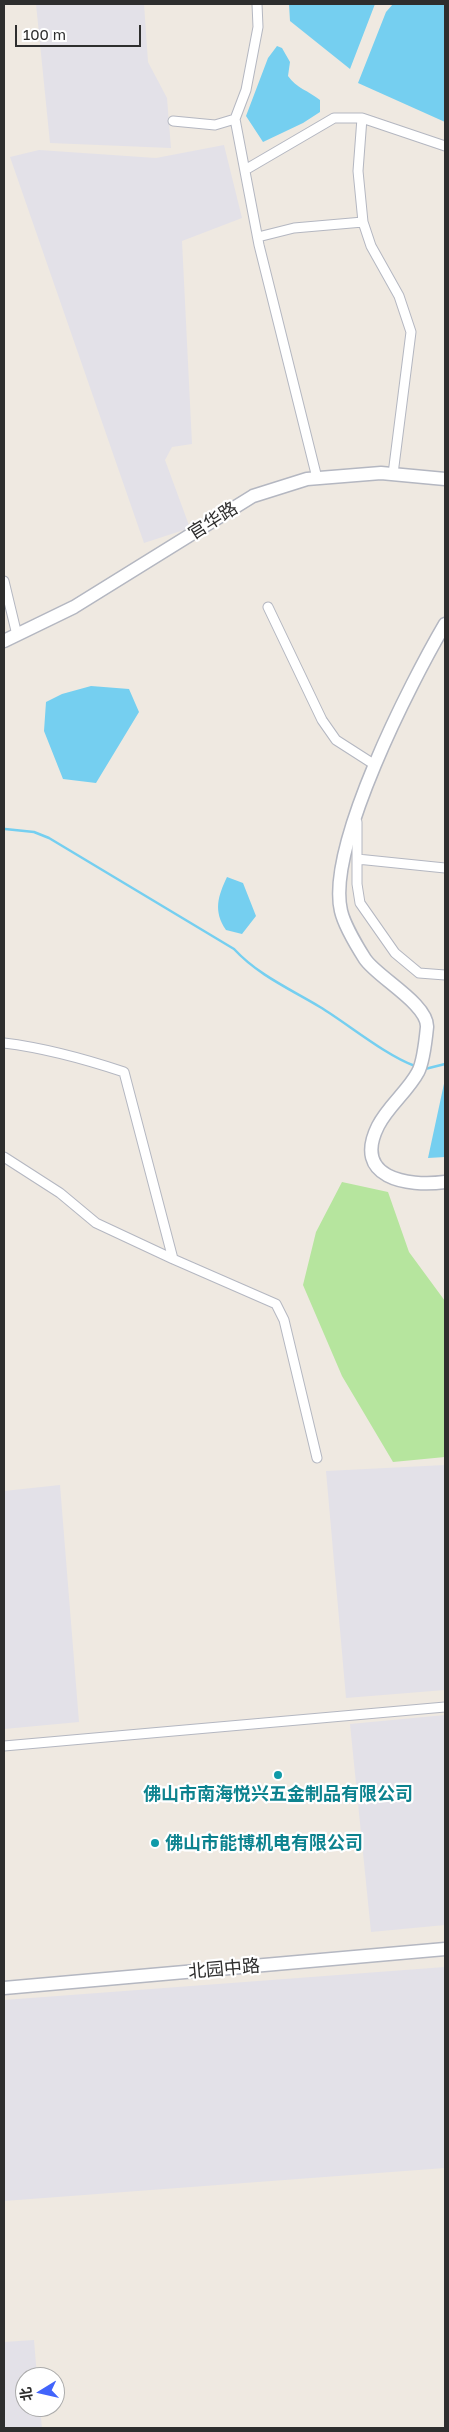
<!DOCTYPE html>
<meta charset="utf-8">
<style>
body{margin:0}
#map{position:relative;width:449px;height:2432px;overflow:hidden;background:#efe9e1;font-family:"Golos Text","Noto Sans SC",sans-serif}
canvas{display:block}
.frame{position:absolute;inset:0;border:5px solid #2e2e2e;pointer-events:none}
.north{position:absolute;left:15px;top:2367px;width:50px;height:50px;box-sizing:border-box;background:#fff;border:1px solid #ababab;border-radius:50%;rotate:261deg;font-size:14px;font-weight:700;line-height:20px;text-align:center;color:#2e2e2e}
.north::after{content:'';display:block;margin:auto;width:18px;height:22px;background:#4264fb;clip-path:polygon(50% 0,100% 100%,50% 72%,0 100%)}
.scale{position:absolute;left:15px;top:25px;width:126px;height:22px;box-sizing:border-box;border:2px solid #2e2e2e;border-top:0;padding-left:6px;font-size:15px;line-height:18px;white-space:nowrap;color:#2e2e2e;-webkit-text-stroke:4px #fff;paint-order:stroke}
</style>
<div id="map">
<canvas width="449" height="2432"></canvas>
<div class="frame"></div>
<div class="north">北</div>
<div class="scale">100 m</div>
</div>
<script>
const ctx = document.querySelector('canvas').getContext('2d');
ctx.lineJoin = 'round';
function fill(path, color) { ctx.fillStyle = color; ctx.fill(path, 'evenodd'); }
function trace(path, color, width, dash) { ctx.strokeStyle = color; ctx.lineWidth = width; ctx.lineCap = dash ? 'butt' : 'round'; ctx.setLineDash(dash || []); ctx.stroke(path); }
function write(font, color, halo, rows, align = 'center') {
  ctx.font = font + ' "Golos Text","Noto Sans SC",sans-serif'; ctx.lineWidth = 4.5; ctx.setLineDash([]); ctx.textBaseline = 'middle'; ctx.strokeStyle = halo; ctx.fillStyle = color; for (const [text, x, y, turn = 0] of rows) {
    ctx.save(); ctx.translate(x, y); ctx.rotate((+turn || 0) * Math.PI / 180); ctx.textAlign = isNaN(turn) ? turn : align; if (halo) ctx.strokeText(text, 0, 0); ctx.fillText(text, 0, 0); ctx.restore();
  }
}
const industrial = new Path2D(`
 M36 4H144L148 62 167 98 171 148 50 143Z
 M224 145 242 218 182 241 192 444 172 447 165 460 190 528 144 543 10 157 39 150 156 158Z
 M445 1465V1690L346 1698 326 1471Z
 M60 1485 79 1722 4 1729V1491Z
 M445 1715V1925L371 1932 350 1724Z
 M445 1967V2168L4 2201V2000Z
 M34 2340 37 2377H25V2407H40L42 2428H4V2342Z`);
const green = new Path2D(`
 M342 1182 388 1192 409 1252 445 1301V1457L393 1462 342 1376 303 1285 316 1232Z`);
const water = new Path2D(`
 M289 4H375L350 69 290 21Z
 M393 4H445V122L358 83 386 12Z
 M277 46 282 48 290 62 288 76C296 88 309 91 320 100V112L303 123 263 142 246 116 268 58Z
 M91 686 129 689 139 712 96 783 63 779 44 731 46 702 62 694Z
 M227 877 243 883 256 916 242 934 226 930C213 911 218 896 227 877Z
 M445 1079V1157L428 1158Z`);
const stream = new Path2D(`
 M5 829 34 832 49 838 234 949C258 975 290 989 320 1007 348 1024 385 1055 415 1066
 M425 1069 445 1064`);
const street = new Path2D(`
 M257 4 258 27 246 90 235 119 259 245 317 478
 M362 118 358 171 363 222 371 246 399 296 411 332 393 474
 M173 121 215 125 235 119
 M245 170 334 118H362L445 146
 M258 237 294 228 363 222
 M4 581 17 635
 M268 607 322 720 336 740 375 765
 M357 822V884L360 903 395 953 419 973 445 975
 M357 859 445 868
 M4 1043C45 1048 85 1059 124 1072L173 1259 276 1304 284 1320 317 1458
 M4 1157 60 1193 96 1223 173 1259
 M4 1746 445 1707`);
const secondary = new Path2D(`
 M445 624C411 682 326 847 341 911 344 924 358 948 365 959 377 977 428 1004 427 1027 426 1037 423 1063 418 1072 408 1091 388 1106 378 1126 352 1178 407 1187 445 1182
 M4 641 74 607 253 496 307 479 381 473 445 479
 M4 1988 445 1949`);
const markers = [
 [278,1775,5,"#0f9aa8"],
 [155,1843,5,"#0f9aa8"]
];
const streetNames = [
 ["官华路",213,521,-32],
 ["北园中路",224,1969,-5]
];
const cultureNames = [
 ["佛山市南海悦兴五金制品有限公司",278,1794],
 ["佛山市能博机电有限公司",165,1843,"left"]
];
fill(industrial, '#e3e1e8');
fill(green, '#b6e59e');
fill(water, '#75cff0');
trace(stream, '#75cff0', 2.5);
trace(street, '#b4b7c1', 11);
trace(secondary, '#b4b7c1', 15);
trace(street, '#fff', 9);
trace(secondary, '#fff', 12);
for (const [x, y, r, color] of markers) { const dot = new Path2D(); dot.arc(x, y, r, 0, 2 * Math.PI); ctx.fillStyle = color; ctx.fill(dot); trace(dot, '#fff', 2); }
write('18px', '#2e2e2e', '#fff', streetNames);
write('bold 18px', '#0d838f', '#fff', cultureNames);
</script>
